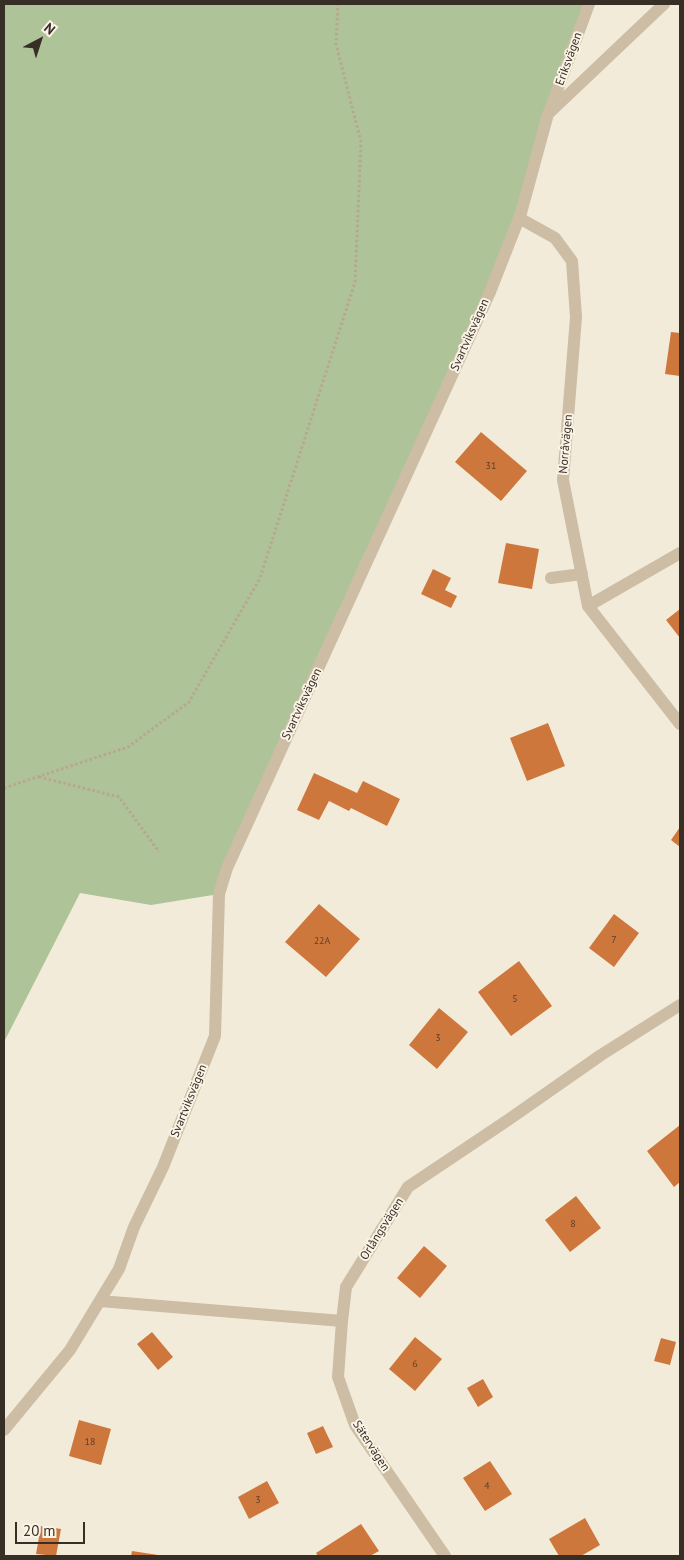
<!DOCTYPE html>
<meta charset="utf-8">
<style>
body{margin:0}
#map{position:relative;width:684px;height:1560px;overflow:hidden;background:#f3ebd9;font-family:"PT Sans",sans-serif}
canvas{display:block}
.frame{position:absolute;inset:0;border:5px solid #372e26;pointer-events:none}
.north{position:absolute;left:15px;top:15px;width:50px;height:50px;-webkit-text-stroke:4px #fbf4e6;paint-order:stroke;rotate:40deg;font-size:14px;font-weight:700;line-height:20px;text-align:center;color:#372e26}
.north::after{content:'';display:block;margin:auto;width:18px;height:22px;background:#372e26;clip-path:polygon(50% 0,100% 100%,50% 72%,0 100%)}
.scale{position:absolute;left:15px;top:1522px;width:70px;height:22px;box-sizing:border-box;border:2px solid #372e26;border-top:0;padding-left:6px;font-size:15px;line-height:18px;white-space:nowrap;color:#372e26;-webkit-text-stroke:4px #fbf4e6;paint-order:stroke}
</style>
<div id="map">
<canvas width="684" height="1560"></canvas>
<div class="frame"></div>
<div class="north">N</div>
<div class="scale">20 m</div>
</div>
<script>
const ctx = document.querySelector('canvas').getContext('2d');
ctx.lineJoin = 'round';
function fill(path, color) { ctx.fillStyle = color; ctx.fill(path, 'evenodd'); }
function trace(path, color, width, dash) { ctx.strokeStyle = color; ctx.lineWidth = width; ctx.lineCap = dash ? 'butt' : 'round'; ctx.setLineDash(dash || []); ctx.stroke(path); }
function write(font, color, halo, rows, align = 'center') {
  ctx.font = font + ' "PT Sans",sans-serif'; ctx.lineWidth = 4; ctx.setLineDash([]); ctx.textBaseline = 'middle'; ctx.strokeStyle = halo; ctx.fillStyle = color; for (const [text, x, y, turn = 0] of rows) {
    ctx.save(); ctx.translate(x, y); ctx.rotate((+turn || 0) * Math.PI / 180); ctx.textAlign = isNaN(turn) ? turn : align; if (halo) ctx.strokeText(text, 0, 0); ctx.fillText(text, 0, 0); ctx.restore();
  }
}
const green = new Path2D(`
 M4 4H589L521 213 219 894 151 905 80 893 4 1042Z`);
const building = new Path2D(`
 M671 332 680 333V376L665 374Z
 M481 432 527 471 501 501 455 462Z
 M506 543 539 549 532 589 498 583Z
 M433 569 451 578 445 590 457 596 451 608 421 594Z
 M680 609V638L666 620Z
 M548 723 565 766 527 781 510 738Z
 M314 773 357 793 363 781 400 799 387 826 351 808 349 811 329 801 319 820 297 810Z
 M680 827V847L671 840Z
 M319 904 360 939 326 977 285 942Z
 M614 914 639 933 614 967 589 948Z
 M519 961 552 1006 511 1036 478 992Z
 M439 1008 468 1032 437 1069 409 1045Z
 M680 1125V1182L674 1187 647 1151Z
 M576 1196 601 1228 570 1252 545 1220Z
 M424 1246 447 1266 420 1298 397 1278Z
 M152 1332 173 1357 158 1370 137 1344Z
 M415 1337 442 1359 415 1391 389 1369Z
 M661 1338 676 1342 670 1365 654 1361Z
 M483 1379 493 1397 478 1407 467 1388Z
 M79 1420 111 1429 101 1465 69 1456Z
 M323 1426 333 1447 316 1454 307 1433Z
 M490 1461 512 1494 485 1511 463 1478Z
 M267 1481 279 1503 249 1519 238 1497Z
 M585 1518 600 1545 581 1556H559L549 1539Z
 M361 1524 379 1551 370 1556H318L316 1553Z
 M41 1526 61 1529 56 1556 36 1554Z
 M132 1551 158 1555V1556H131Z`);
const path = new Path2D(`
 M39 777 119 797 159 852
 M4 788 128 747 189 702 260 578 355 282 361 142 336 44 338 4`);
const lane = new Path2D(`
 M551 578 582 574
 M588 606 680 553`);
const street = new Path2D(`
 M550 110 589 4
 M519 218 555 238 572 261 576 317 563 480 588 606 680 724
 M100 1301 342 1321 346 1287 408 1187 508 1120 601 1055 680 1005
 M342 1321 338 1377 355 1425 445 1556
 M4 1430 70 1350 119 1269 134 1227 163 1167 215 1036 219 894 227 868 490 292 521 213 548 114 664 4`);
const numberNames = [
 ["31",491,466],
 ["7",614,940],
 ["22A",322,941],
 ["5",515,999],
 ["3",438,1038],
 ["8",573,1224],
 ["6",415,1364],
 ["18",90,1442],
 ["4",487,1486],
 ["3",258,1500]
];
const streetNames = [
 ["Eriksvägen",569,59,-70],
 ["Svartviksvägen",470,335,-66],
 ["Norråvägen",566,444,-85],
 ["Svartviksvägen",302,704,-65],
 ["Svartviksvägen",189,1101,-68],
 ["Orlångsvägen",382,1229,-58],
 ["Sätervägen",371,1446,57]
];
fill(green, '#aec398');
fill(building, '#ce773c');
trace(path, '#b8a78e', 3, [2.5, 2.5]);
trace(lane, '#ccbda4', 12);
trace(street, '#ccbda4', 12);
write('10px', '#5d402c', null, numberNames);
write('12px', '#372e26', '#fbf4e6', streetNames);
</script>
